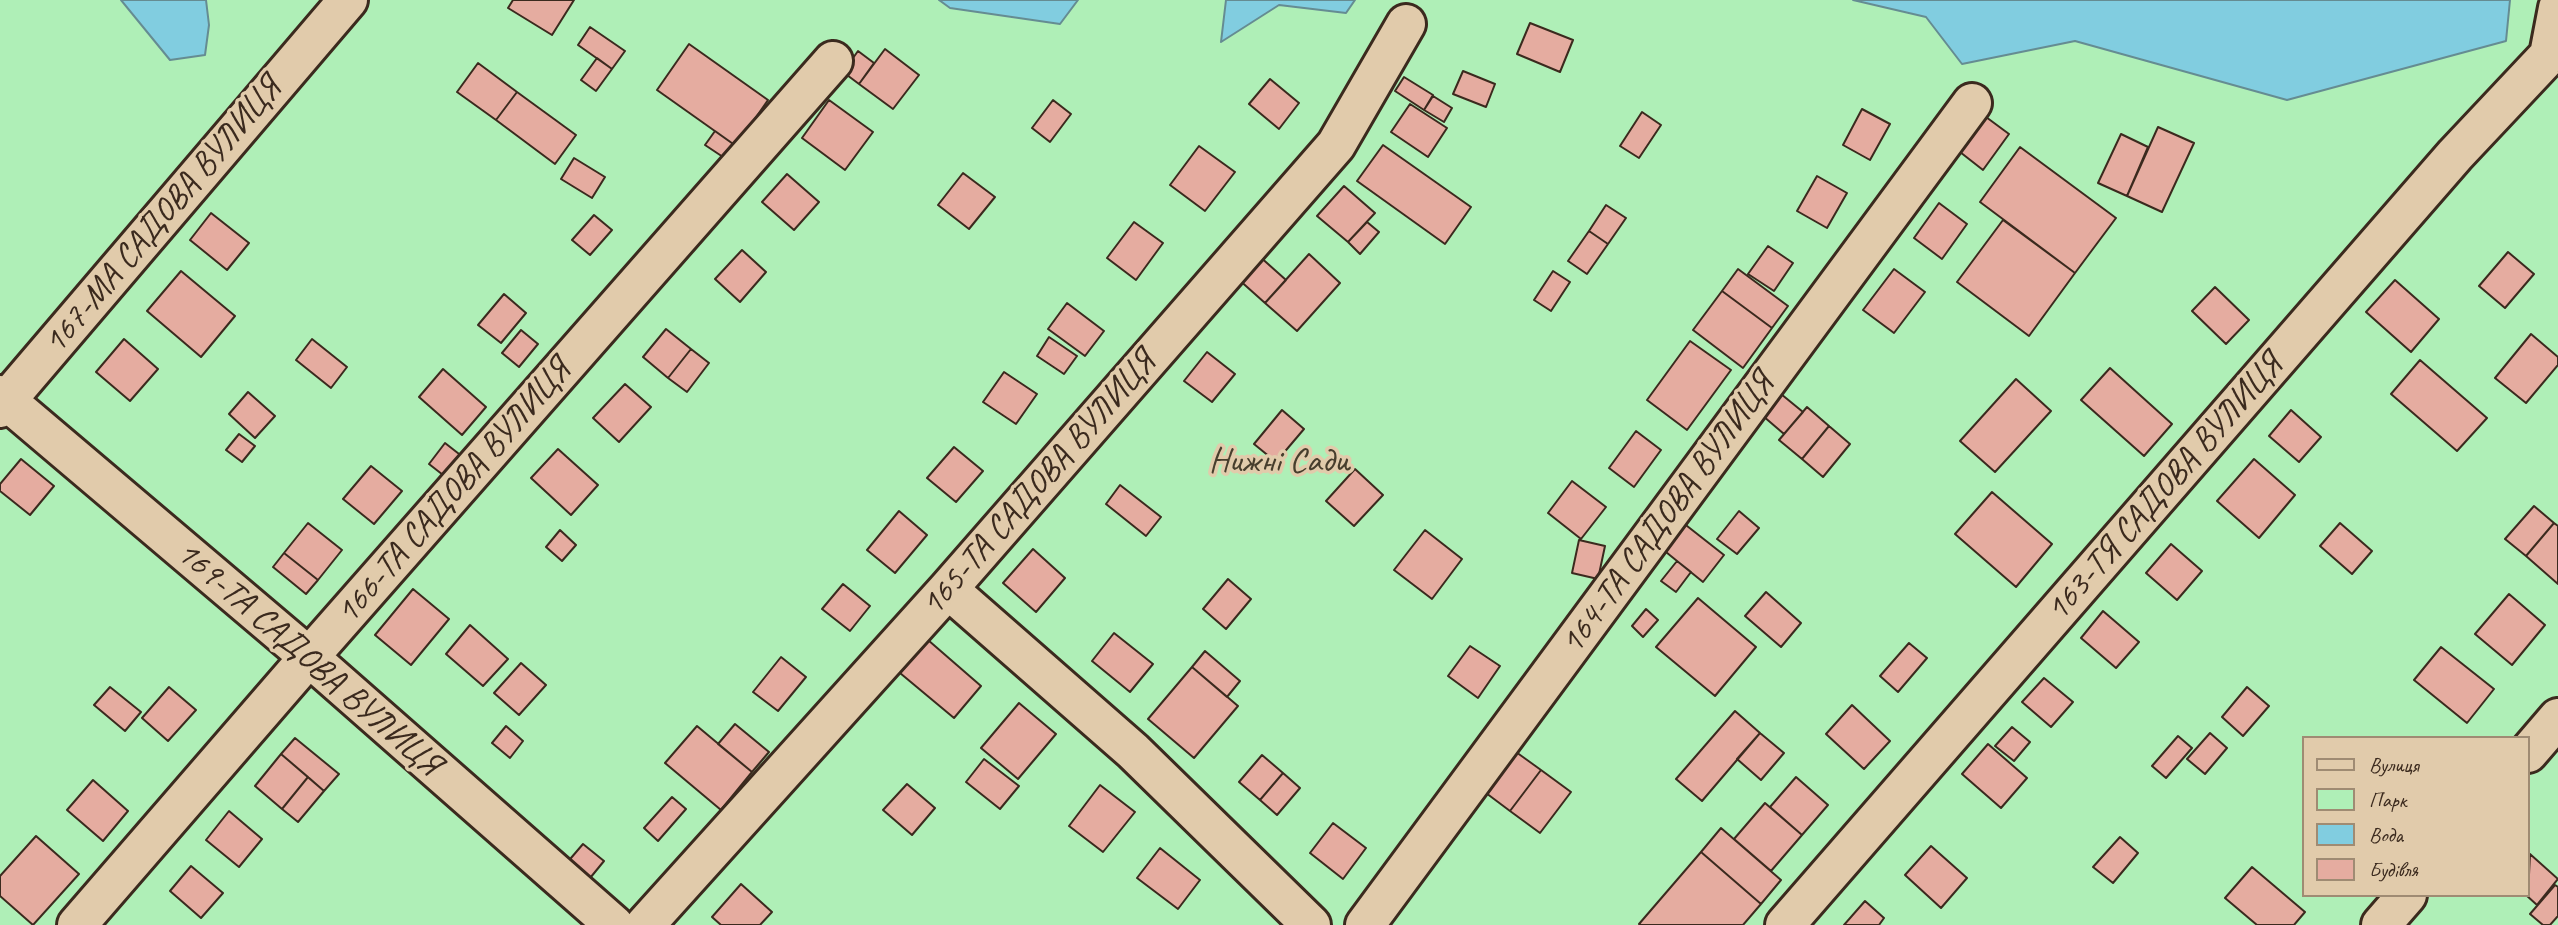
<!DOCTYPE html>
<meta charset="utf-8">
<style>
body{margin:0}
#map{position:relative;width:2558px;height:925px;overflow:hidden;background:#e2c5a9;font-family:Caveat,sans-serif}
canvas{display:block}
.legend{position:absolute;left:2302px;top:736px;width:228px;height:161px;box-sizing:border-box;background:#e1cbab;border:2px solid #9f8b73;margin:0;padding:9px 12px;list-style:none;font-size:21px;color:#3b2a1e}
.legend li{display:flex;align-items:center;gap:14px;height:35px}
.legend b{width:35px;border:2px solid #9f8b73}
</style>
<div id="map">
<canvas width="2558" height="925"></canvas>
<ul class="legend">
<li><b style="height:9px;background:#e1cbab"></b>Вулиця</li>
<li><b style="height:19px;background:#afefb7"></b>Парк</li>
<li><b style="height:19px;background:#81cde0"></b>Вода</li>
<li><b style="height:19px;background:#e5aca0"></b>Будівля</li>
</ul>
</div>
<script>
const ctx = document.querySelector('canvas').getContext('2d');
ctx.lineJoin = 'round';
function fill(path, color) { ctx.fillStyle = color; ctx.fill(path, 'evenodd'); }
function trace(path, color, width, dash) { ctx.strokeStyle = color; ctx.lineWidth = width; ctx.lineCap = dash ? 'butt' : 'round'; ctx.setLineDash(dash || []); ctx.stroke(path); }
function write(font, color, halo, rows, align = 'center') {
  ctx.font = font + ' Caveat,sans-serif'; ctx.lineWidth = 7; ctx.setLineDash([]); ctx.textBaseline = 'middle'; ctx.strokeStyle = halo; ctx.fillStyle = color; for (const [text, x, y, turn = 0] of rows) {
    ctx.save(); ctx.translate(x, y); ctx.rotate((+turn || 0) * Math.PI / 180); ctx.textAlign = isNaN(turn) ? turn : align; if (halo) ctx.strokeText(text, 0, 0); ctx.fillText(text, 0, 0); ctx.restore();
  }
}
const green = new Path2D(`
 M0 0H2558V925H0ZM2304 738H2528V895H2304Z`);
const water = new Path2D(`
 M121 0H206L209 25 205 55 170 60Z
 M939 0H1078L1060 24 950 8Z
 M1226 0H1355L1346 13 1279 5 1221 42Z
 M1853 0H2510L2506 41 2287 100 2075 41 1962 64 1926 17Z`);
const building = new Path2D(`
 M513 0H574L552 35 508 8Z
 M1530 23 1573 40 1560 72 1517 54Z
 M590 27 625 51 612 69 578 45Z
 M689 44 768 100 736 146 657 90Z
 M885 49 919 75 893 109 859 84Z
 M858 51 874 63 859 84 843 72Z
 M597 58 612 69 596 91 581 80Z
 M478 63 517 92 496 120 457 92Z
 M1463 71 1495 84 1486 107 1453 94Z
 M1404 77 1433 95 1424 110 1395 91Z
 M1270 79 1299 103 1279 129 1249 104Z
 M517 92 576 135 555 164 496 120Z
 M1433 96 1452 108 1444 122 1424 110Z
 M829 100 873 132 845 170 802 138Z
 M1053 100 1071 114 1050 142 1032 128Z
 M1410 104 1447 128 1428 157 1391 132Z
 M1862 109 1890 124 1870 160 1843 145Z
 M1642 112 1661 125 1639 158 1620 146Z
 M1986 117 2009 134 1983 170 1960 152Z
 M2158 127 2194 143 2162 212 2127 196Z
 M715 131 736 146 726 159 705 145Z
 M2121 134 2148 147 2127 196 2098 183Z
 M1383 145 1471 207 1445 244 1357 181Z
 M1199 146 1235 172 1205 211 1170 185Z
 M2020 147 2116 218 2075 273 1980 202Z
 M574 158 605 177 592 198 561 179Z
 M963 173 995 197 969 229 938 205Z
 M787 174 819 202 794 230 762 202Z
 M1817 176 1847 193 1827 228 1797 211Z
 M1344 186 1375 213 1348 242 1317 216Z
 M1939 203 1967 224 1942 259 1914 238Z
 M1606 205 1626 218 1608 244 1589 231Z
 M211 213 249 243 227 270 190 240Z
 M594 215 612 230 590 255 572 240Z
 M2003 220 2075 273 2029 336 1957 282Z
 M1134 222 1163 243 1136 280 1107 258Z
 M1367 222 1379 232 1360 254 1348 242Z
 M1589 231 1608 244 1587 274 1568 261Z
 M1768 246 1793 263 1774 291 1748 274Z
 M742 250 766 272 740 302 715 279Z
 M2508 252 2534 274 2505 308 2479 286Z
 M1309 254 1340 283 1297 331 1265 303Z
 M1258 255 1286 280 1265 303 1237 278Z
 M1738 269 1788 306 1772 328 1722 291Z
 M1894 269 1925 292 1894 333 1863 310Z
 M181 271 235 316 201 357 147 311Z
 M1553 271 1570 282 1551 311 1534 300Z
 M2395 280 2439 319 2411 352 2366 312Z
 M2215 287 2249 320 2226 344 2192 311Z
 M1722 291 1772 328 1743 368 1693 330Z
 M504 294 526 313 501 343 478 325Z
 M1067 303 1104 331 1085 356 1048 329Z
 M666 329 691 349 668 378 643 357Z
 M521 330 538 344 519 367 502 353Z
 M2531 334 2558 357V365L2526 403 2495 378Z
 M1049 337 1077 356 1064 374 1037 356Z
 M124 339 158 369 130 401 96 372Z
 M312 339 347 367 331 388 296 360Z
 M1690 341 1731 370 1687 430 1647 400Z
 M691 349 709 363 687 392 668 378Z
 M1207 352 1235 374 1212 402 1184 381Z
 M2420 360 2487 418 2457 451 2391 394Z
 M2110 368 2172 424 2144 456 2081 400Z
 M443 369 486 407 462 435 419 397Z
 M1004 372 1037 394 1016 424 983 402Z
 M2016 379 2051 411 1995 472 1960 441Z
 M625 384 651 407 619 442 593 418Z
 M248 392 275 416 255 438 229 414Z
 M1781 394 1803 412 1784 434 1763 416Z
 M1807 407 1829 426 1802 459 1779 440Z
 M1282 410 1304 429 1276 462 1254 444Z
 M2291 410 2321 437 2299 462 2269 436Z
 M1829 426 1850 444 1823 477 1802 459Z
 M1636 431 1661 450 1634 487 1609 468Z
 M239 434 255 446 242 462 226 450Z
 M445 443 468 461 452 482 429 464Z
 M954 447 983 471 956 502 927 478Z
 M558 449 598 485 571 515 531 478Z
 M21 459 54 486 30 515 0 491V484Z
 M2254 459 2295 495 2259 538 2217 501Z
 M371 466 402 491 374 524 343 499Z
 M1355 469 1383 495 1354 526 1326 501Z
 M1572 481 1606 507 1581 539 1548 513Z
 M1120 485 1161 517 1146 536 1106 504Z
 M1992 492 2052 544 2016 587 1955 534Z
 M2534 506 2554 523 2526 556 2505 539Z
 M899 511 927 535 895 573 867 550Z
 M1739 511 1759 528 1737 554 1717 539Z
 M1682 522 1724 555 1703 582 1661 548Z
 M308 523 342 550 318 580 284 553Z
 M2340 523 2372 551 2352 574 2320 546Z
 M2554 523 2558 526V584L2526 556Z
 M560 530 576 545 562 561 546 547Z
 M1425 530 1462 559 1432 599 1394 570Z
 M1579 540 1605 546 1598 579 1572 573Z
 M2171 544 2202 571 2177 600 2146 573Z
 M1033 549 1065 578 1036 612 1003 583Z
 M284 553 318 580 306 594 273 567Z
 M1677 561 1691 572 1676 592 1661 581Z
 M1228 579 1251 599 1226 629 1203 609Z
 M843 584 870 606 850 631 822 609Z
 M413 589 449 619 411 665 375 635Z
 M1766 592 1801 623 1781 647 1745 616Z
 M2509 594 2545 625 2512 665 2475 634Z
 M1698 598 1756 647 1715 696 1656 647Z
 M1646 609 1658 620 1643 637 1632 626Z
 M2103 611 2139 642 2116 668 2081 638Z
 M470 625 508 659 483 686 446 654Z
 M1114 633 1153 664 1130 692 1092 661Z
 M928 640 981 686 954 718 900 673Z
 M1909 643 1927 658 1898 692 1880 676Z
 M1470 646 1500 666 1478 698 1448 676Z
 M2441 647 2494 689 2467 723 2414 680Z
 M1205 651 1240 681 1227 697 1192 667Z
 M781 657 806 677 778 711 753 692Z
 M521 663 546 685 519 715 494 693Z
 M1192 667 1238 706 1194 758 1148 719Z
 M2044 678 2073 702 2051 727 2022 702Z
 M110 687 141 712 125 731 94 705Z
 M169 687 196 710 168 741 142 718Z
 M2247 687 2269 706 2243 736 2222 717Z
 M1019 703 1056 734 1018 779 981 748Z
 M1852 705 1890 741 1864 769 1826 734Z
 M1735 711 1760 733 1702 801 1676 779Z
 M735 724 769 752 752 772 718 744Z
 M506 726 523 741 510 758 492 743Z
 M697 726 752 772 721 810 665 763Z
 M2012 727 2030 742 2014 761 1995 746Z
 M1760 733 1784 753 1761 780 1737 759Z
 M2210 733 2227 748 2205 774 2187 759Z
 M2178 736 2192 748 2166 778 2152 766Z
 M295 738 339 774 324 791 281 754Z
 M1988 744 2027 778 2001 808 1962 774Z
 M1516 752 1541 770 1510 811 1486 793Z
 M281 754 308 777 282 809 255 786Z
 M1262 755 1283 773 1260 800 1239 782Z
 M984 759 1019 786 1000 809 966 782Z
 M1541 770 1571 792 1540 833 1510 811Z
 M1283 773 1300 788 1277 815 1260 800Z
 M308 777 324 791 298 822 282 809Z
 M1796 777 1828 805 1802 835 1770 807Z
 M93 780 128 811 103 841 67 810Z
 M907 784 935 808 912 835 883 810Z
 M1100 785 1135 812 1103 852 1069 826Z
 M672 797 686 809 658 841 644 828Z
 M1765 803 1802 835 1771 871 1734 839Z
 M229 811 262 839 239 867 206 840Z
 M1333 823 1366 848 1343 879 1310 853Z
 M1721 828 1781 880 1761 904 1701 852Z
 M36 836 79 874 33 925 0 896V876Z
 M2120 837 2138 853 2113 883 2093 867Z
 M583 844 604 861 586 883 565 865Z
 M1931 846 1967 878 1941 908 1905 875Z
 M1160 848 1200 880 1178 909 1137 878Z
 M1701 852 1761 904 1743 925H1641L1639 924Z
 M2530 854 2558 879 2537 905 2526 895H2528Z
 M191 866 223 893 201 918 170 891Z
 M2252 867 2305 912 2294 925H2257L2225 898Z
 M741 884 772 912 760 925H721L712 917Z
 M2555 885 2558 887V916L2550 925H2543L2530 914Z
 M1865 901 1884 918 1879 925H1844Z`);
const minor = new Path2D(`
 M2549 55 2558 8
 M0 395 309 657 614 925
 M0 408 348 0
 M948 589 1133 751 1311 925
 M2528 753 2558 718
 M77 925 309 657 833 61
 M645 925 948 589 1336 145 1406 24
 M1365 925 1972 103
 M1785 925 2455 155 2549 55
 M2381 925 2407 895`);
const streetNames = [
 ["167-МА САДОВА ВУЛИЦЯ",163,216,-50],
 ["165-ТА САДОВА ВУЛИЦЯ",1039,484,-49],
 ["163-ТЯ САДОВА ВУЛИЦЯ",2165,488,-49],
 ["166-ТА САДОВА ВУЛИЦЯ",454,492,-49],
 ["164-ТА САДОВА ВУЛИЦЯ",1668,514,-54],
 ["169-ТА САДОВА ВУЛИЦЯ",308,659,41]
];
const parkNames = [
 ["Нижні Сади",1279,462]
];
fill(green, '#afefb7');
fill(water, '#81cde0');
trace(water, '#658c92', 2);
fill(building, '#e5aca0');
trace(building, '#3b2a1e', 2);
trace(minor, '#3b2a1e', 44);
trace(minor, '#e1cbab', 38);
write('35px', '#3b2a1e', '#e1cbab', streetNames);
write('35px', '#473e2d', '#e1cbab', parkNames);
</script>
